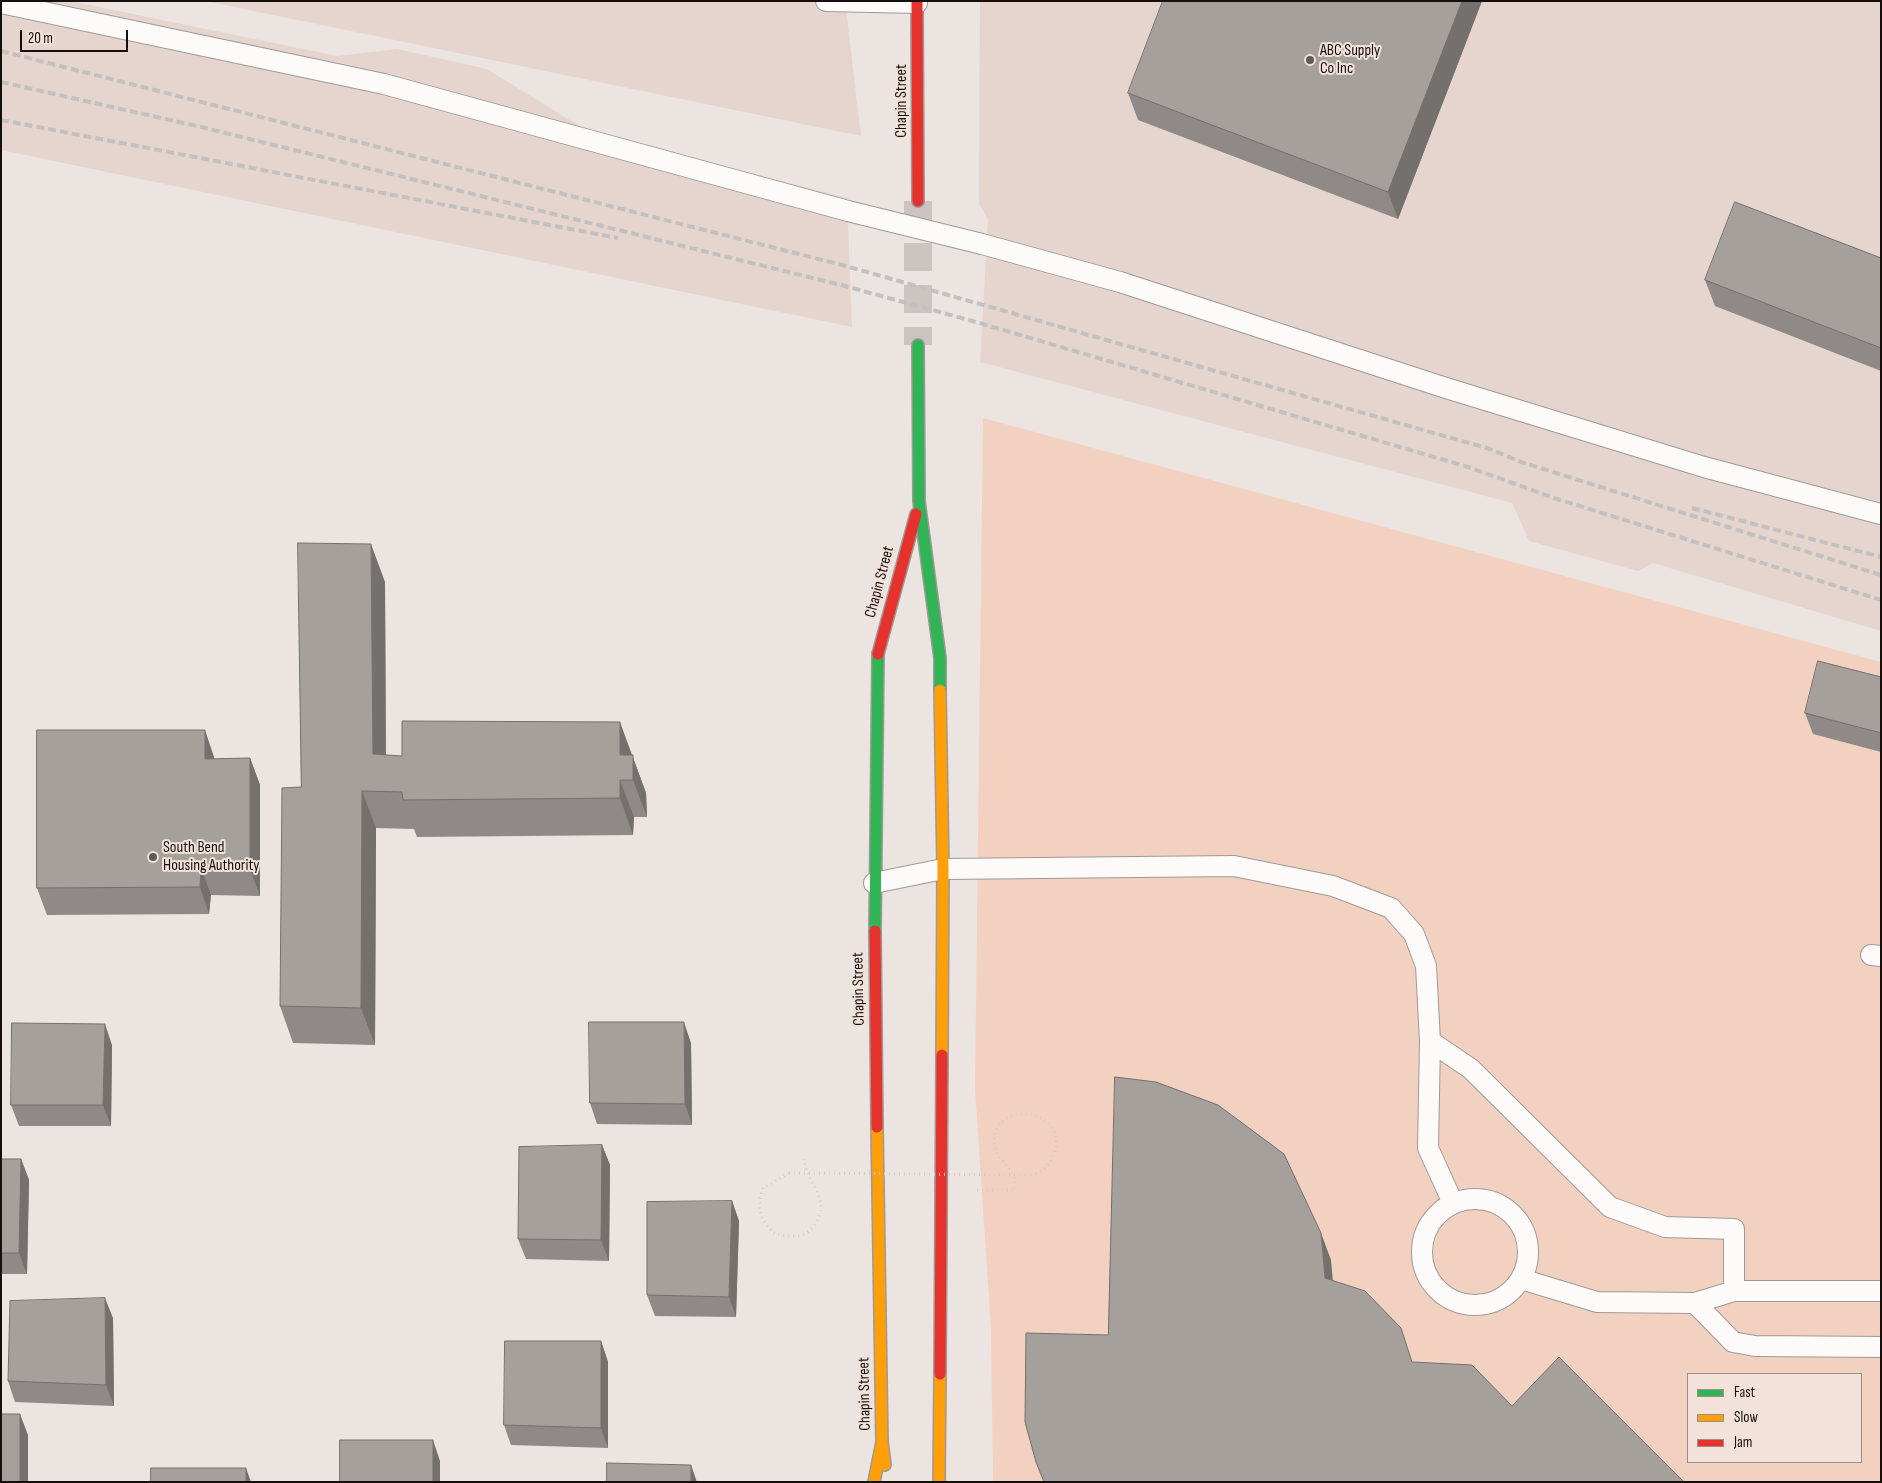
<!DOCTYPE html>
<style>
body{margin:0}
#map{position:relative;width:1882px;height:1483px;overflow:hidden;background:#ece4e0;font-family:"Sofia Sans Condensed",sans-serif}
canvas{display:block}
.frame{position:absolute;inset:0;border:2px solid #140f0d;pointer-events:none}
.legend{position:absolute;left:1687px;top:1373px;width:175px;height:90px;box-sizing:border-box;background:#f2e2da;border:1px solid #998e88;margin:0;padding:6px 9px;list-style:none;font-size:15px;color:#140f0d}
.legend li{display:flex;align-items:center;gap:10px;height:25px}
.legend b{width:25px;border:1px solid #998e88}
.scale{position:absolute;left:20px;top:30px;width:108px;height:22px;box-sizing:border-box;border:2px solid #140f0d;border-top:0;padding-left:6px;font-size:15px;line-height:18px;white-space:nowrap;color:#140f0d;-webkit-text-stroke:4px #f2e2da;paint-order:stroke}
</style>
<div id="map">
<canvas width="1882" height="1483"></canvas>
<div class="frame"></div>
<ul class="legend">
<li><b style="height:6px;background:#30b455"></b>Fast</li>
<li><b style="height:6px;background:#ff9f0a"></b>Slow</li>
<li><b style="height:6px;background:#e5322d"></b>Jam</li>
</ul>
<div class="scale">20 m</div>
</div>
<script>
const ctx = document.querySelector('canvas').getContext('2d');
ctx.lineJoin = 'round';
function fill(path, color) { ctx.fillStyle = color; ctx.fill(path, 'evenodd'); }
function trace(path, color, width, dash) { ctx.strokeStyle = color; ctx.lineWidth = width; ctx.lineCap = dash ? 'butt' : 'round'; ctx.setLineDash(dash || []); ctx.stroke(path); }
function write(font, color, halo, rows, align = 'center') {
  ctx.font = font + ' "Sofia Sans Condensed",sans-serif'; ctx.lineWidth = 4; ctx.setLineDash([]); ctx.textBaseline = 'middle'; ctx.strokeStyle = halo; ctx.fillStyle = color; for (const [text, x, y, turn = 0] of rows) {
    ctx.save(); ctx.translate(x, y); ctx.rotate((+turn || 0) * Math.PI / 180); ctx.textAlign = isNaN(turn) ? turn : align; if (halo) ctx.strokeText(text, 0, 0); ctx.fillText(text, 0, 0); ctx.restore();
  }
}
const built = new Path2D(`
 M1 1H70L337 56 397 49 487 69 586 130 847 198 852 327 1 150Z
 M205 1H845L861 136Z
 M980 1H1881V631L1653 563 1638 571 1529 541 1512 503 980 362 988 219 979 203Z`);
const green = new Path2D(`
 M983 418 1881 662V1482H993L991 1329 975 1089ZM1688 1374H1861V1462H1688Z`);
const secondaryTunnel = new Path2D(`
 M918 201V345`);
const path = new Path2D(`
 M789 1173 763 1188C755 1208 760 1220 775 1234 782 1235 790 1237 798 1236 815 1233 825 1212 819 1197 815 1184 804 1172 804 1158
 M977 1190H1015C1015 1186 1015 1180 1013 1175 1008 1163 995 1159 994 1143 993 1094 1079 1112 1051 1160 1045 1170 1037 1175 1026 1175`);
const lane = new Path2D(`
 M826 1 917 3
 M1 3 384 84 848 211
 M982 244 1120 282 1446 388 1704 467 1881 514
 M874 883 943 869 1234 866 1333 886 1391 908 1414 934 1426 966 1430 1041 1471 1069 1610 1207 1665 1227 1734 1229V1291
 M1871 955 1881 956
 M1430 1041 1428 1148 1453 1203
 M1422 1252a53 53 0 1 1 106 0a53 53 0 1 1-106 0Z
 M1521 1279 1597 1302 1695 1303 1734 1291H1881
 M1695 1303 1733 1342 1755 1346 1881 1347`);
const fast = new Path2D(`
 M918 345 919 501 940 658V690
 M875 931 878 654`);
const slow = new Path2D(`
 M940 690 943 869 942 1055
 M877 1127 882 1442 885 1465
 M874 1482 882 1442
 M939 1482 940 1374`);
const jam = new Path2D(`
 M917 1 918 201
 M878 654 916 514
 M875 931 877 1127
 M940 1374 942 1055`);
const rail = new Path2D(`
 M1 51 846 266 1490 449 1521 462 1881 575
 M1 82 201 127 845 286 976 322 1468 467 1554 498 1881 600
 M1 120 618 238
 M1692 508 1881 557`);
const pathBridge = new Path2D(`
 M789 1173 1026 1175`);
const laneBridge = new Path2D(`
 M848 211 982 244`);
const wall = new Path2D(`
 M1482 1 1398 219 1138 120 1128 93Z
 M1881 258V371L1715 306 1705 280Z
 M385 582 386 755 402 756 632 755 646 793 647 817H634L633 835 417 837 414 829 376 828 375 1045 293 1043 280 1006 301 787Z
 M1881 677V752L1813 734 1805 713Z
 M214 757V759L250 758 260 785V896L211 895 209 914 47 915 37 888Z
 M691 1043 692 1125 597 1124 590 1103Z
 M112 1045 111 1126H19L11 1105Z
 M602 1145 610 1165 609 1261 526 1259 518 1239Z
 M1 1159H21L29 1180 27 1274H1Z
 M732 1201 739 1221 736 1317 655 1316 647 1295Z
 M113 1318 114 1406 15 1402 8 1381Z
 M601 1341 608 1362V1448L511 1445 504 1425Z`);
const shadedWall = new Path2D(`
 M1462 1H1482L1398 219 1388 192Z
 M371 544 385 582 386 791 373 754Z
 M620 722 646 793 647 817 633 780 620 755Z
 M205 730 214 757 215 786 205 759Z
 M250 758 260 785V896L250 869Z
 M620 780 634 817 633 835 620 798Z
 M362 791 376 828 375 1045 361 1008Z
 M201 868 211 895 209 914 200 887Z
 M684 1022 691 1043 692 1125 685 1104Z
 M105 1024 112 1045 111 1126 103 1105Z
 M602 1145 610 1165 609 1261 601 1240Z
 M21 1159 29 1180 27 1274 19 1253Z
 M732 1201 739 1221 736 1317 729 1297Z
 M1321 1233 1331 1260 1335 1305 1325 1278Z
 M105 1298 113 1318 114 1406 106 1385Z
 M601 1341 608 1362V1448L601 1428Z
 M20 1414 28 1435V1482H20Z
 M433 1440 440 1461V1482H433Z
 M691 1465 697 1482H691Z
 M246 1468 251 1482H246Z`);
const building = new Path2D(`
 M1163 1H1462L1388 192 1128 93Z
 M1735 202 1881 258V348L1705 280Z
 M298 543 371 544 373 754 402 756V721L620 722V755H633V780H620V798L403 800 402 792 362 791 361 1008 280 1006 282 788 301 787Z
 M1818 661 1881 677V733L1805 713Z
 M37 730H205V759L250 758V869L201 868 200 887 37 888Z
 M589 1022H684L685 1104 590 1103Z
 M12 1023 105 1024 103 1105H11Z
 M1115 1077 1156 1082 1218 1105 1284 1154 1321 1233 1325 1278 1365 1291 1401 1328 1412 1362 1472 1365 1512 1406 1559 1357 1684 1482H1044L1036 1462 1025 1422 1026 1333 1108 1335Z
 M602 1145 601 1240 518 1239 519 1147Z
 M1 1159H21L19 1253H1Z
 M732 1201 729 1297 647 1295V1202Z
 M105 1298 106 1385 8 1381 10 1301Z
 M505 1341H601V1428L504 1425Z
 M1 1414H20V1482H1Z
 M340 1440H433V1482H340Z
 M607 1463 691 1465V1482H607Z
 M151 1468H246V1482H151Z`);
const markers = [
 [1310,60,5,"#605a57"],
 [153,857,5,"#605a57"]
];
const poiNames = [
 ["ABC Supply",1320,51],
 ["Co Inc",1320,69],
 ["South Bend",163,848],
 ["Housing Authority",163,866]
];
const streetNames = [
 ["Chapin Street",902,101,-90],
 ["Chapin Street",880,582,-75],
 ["Chapin Street",859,989,-91],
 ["Chapin Street",865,1394,-91]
];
fill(built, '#e5d5ce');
fill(green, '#f3d1c1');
trace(secondaryTunnel, '#ccc4c0', 28, [28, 14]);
trace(lane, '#9f9996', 22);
trace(fast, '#9f9996', 14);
trace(slow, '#9f9996', 14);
trace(jam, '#9f9996', 14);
trace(path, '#d1cecc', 3, [1, 4]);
trace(lane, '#fcfbfa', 20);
trace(fast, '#30b455', 11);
trace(slow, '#ff9f0a', 11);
trace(jam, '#e5322d', 11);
trace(rail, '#c2c0c0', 4, [8, 4]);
trace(laneBridge, '#9f9996', 22, []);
trace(pathBridge, '#d1cecc', 3, [1, 4]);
trace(laneBridge, '#fcfbfa', 20);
fill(wall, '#8f8a87');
fill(shadedWall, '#74706e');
fill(building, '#a6a09d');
trace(building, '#74706e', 1);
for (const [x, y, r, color] of markers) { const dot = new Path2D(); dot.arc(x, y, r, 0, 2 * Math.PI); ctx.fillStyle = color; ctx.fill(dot); trace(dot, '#f2e2da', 2); }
write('16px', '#140f0d', '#f2e2da', poiNames, 'left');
write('16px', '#140f0d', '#f2e2da', streetNames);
</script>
